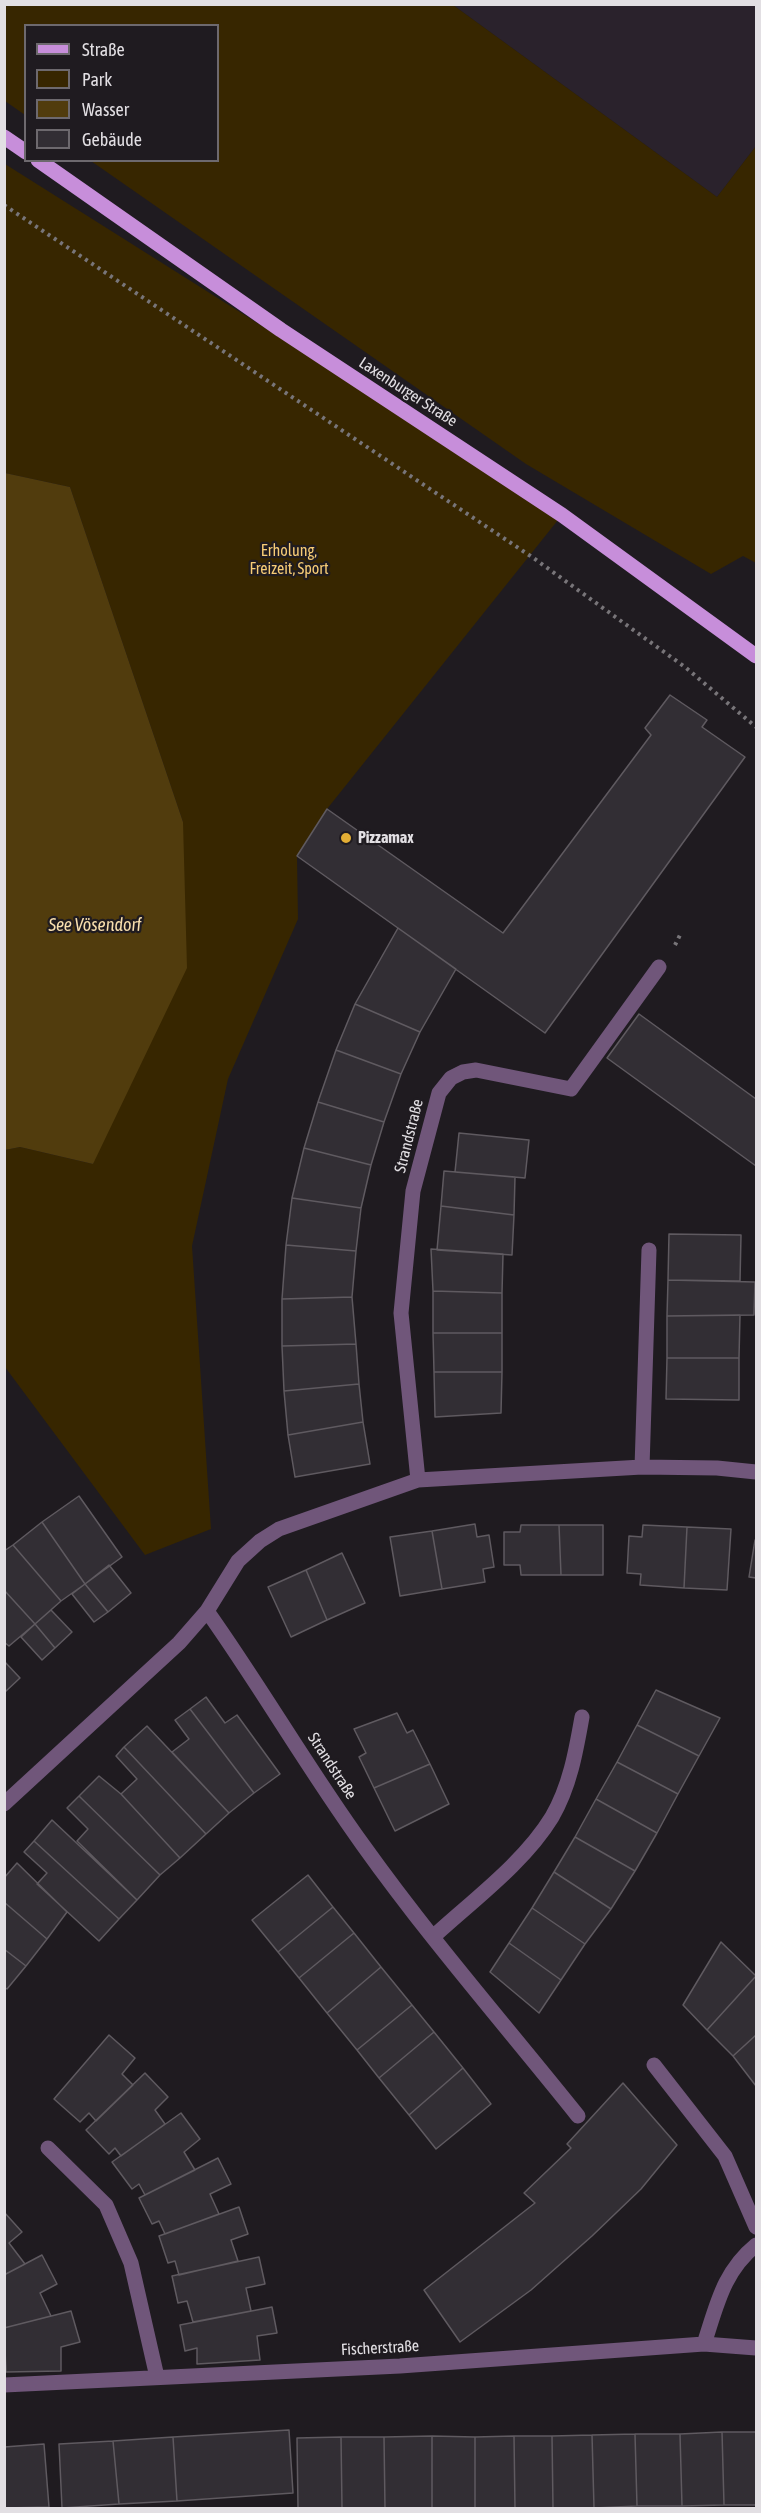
<!DOCTYPE html>
<meta charset="utf-8">
<style>
body{margin:0}
#map{position:relative;width:761px;height:2513px;overflow:hidden;background:#1f1b20;font-family:"Asap Condensed",sans-serif}
canvas{display:block}
.frame{position:absolute;inset:0;border:6px solid #e2dfe3;pointer-events:none}
.legend{position:absolute;left:24px;top:24px;width:195px;height:138px;box-sizing:border-box;background:#1f1b20;border:2px solid #6d696e;margin:0;padding:8px 10px;list-style:none;font-size:18px;color:#e2dfe3}
.legend li{display:flex;align-items:center;gap:12px;height:30px}
.legend b{width:30px;border:2px solid #6d696e}
</style>
<div id="map">
<canvas width="761" height="2513"></canvas>
<div class="frame"></div>
<ul class="legend">
<li><b style="height:8px;background:#c78eda"></b>Straße</li>
<li><b style="height:16px;background:#372600"></b>Park</li>
<li><b style="height:16px;background:#513c0d"></b>Wasser</li>
<li><b style="height:16px;background:#322e34"></b>Gebäude</li>
</ul>
</div>
<script>
const ctx = document.querySelector('canvas').getContext('2d');
ctx.lineJoin = 'round';
function fill(path, color) { ctx.fillStyle = color; ctx.fill(path, 'evenodd'); }
function trace(path, color, width, dash) { ctx.strokeStyle = color; ctx.lineWidth = width; ctx.lineCap = dash ? 'butt' : 'round'; ctx.setLineDash(dash || []); ctx.stroke(path); }
function write(font, color, halo, rows, align = 'center') {
  ctx.font = font + ' "Asap Condensed",sans-serif'; ctx.lineWidth = 4.5; ctx.setLineDash([]); ctx.textBaseline = 'middle'; ctx.strokeStyle = halo; ctx.fillStyle = color; for (const [text, x, y, turn = 0] of rows) {
    ctx.save(); ctx.translate(x, y); ctx.rotate((+turn || 0) * Math.PI / 180); ctx.textAlign = isNaN(turn) ? turn : align; if (halo) ctx.strokeText(text, 0, 0); ctx.fillText(text, 0, 0); ctx.restore();
  }
}
const built = new Path2D(`
 M453 5H756V146L717 197Z`);
const green = new Path2D(`
 M5 4 453 5 717 197 756 146V563L743 556 711 574 526 464 91 161 218 160V26H26L25 115 5 101Z
 M5 164 562 515 327 809 297 856 298 919 228 1079 192 1246 211 1529 145 1555 5 1367V1150L20 1147 93 1164 183 822 70 487 5 473Z`);
const water = new Path2D(`
 M5 473 70 487 183 822 187 968 93 1164 20 1147 5 1150Z`);
const building = new Path2D(`
 M670 695 707 720 702 727 745 757 545 1033 297 856 327 809 503 933 651 735 645 728Z
 M398 928 456 969 420 1032 355 1004Z
 M355 1004 420 1032 401 1074 336 1050Z
 M639 1014 756 1099V1166L607 1058Z
 M336 1050 401 1074 384 1122 318 1102Z
 M318 1102 384 1122 371 1165 304 1148Z
 M459 1133 529 1140 525 1178 455 1172Z
 M304 1148 371 1165 361 1208 292 1198Z
 M444 1171 515 1177 514 1215 441 1206Z
 M292 1198 361 1208 356 1251 286 1245Z
 M441 1206 514 1215 512 1255 437 1250Z
 M669 1234 741 1235 740 1281 668 1280Z
 M286 1245 356 1251 352 1297 282 1299Z
 M431 1249 503 1254 502 1293 433 1291Z
 M668 1280 755 1282 754 1315 667 1316Z
 M433 1291 502 1293V1333H433Z
 M352 1297 356 1344 282 1346V1299Z
 M740 1315 739 1358H667V1316Z
 M433 1333H502V1372H434Z
 M356 1344 359 1384 284 1391 282 1346Z
 M667 1358H739V1400L666 1399Z
 M434 1372H502L501 1413 435 1417Z
 M359 1384 363 1422 288 1435 284 1391Z
 M363 1422 370 1464 295 1477 288 1435Z
 M79 1496 122 1557 85 1584 42 1522Z
 M42 1522 85 1584 61 1601 13 1545Z
 M475 1524 477 1537 489 1535 494 1567 483 1569 485 1582 442 1589 432 1531Z
 M521 1525H559L561 1575H521L520 1565H504V1532H520Z
 M559 1525H603V1575H561Z
 M643 1525 687 1527 684 1588 640 1585 641 1574 627 1573 629 1536 642 1537Z
 M687 1527 731 1529 727 1590 684 1588Z
 M432 1531 442 1589 400 1596 390 1537Z
 M755 1540H756V1578L749 1577Z
 M13 1545 61 1601 35 1624 4 1590V1551Z
 M342 1553 365 1603 327 1620 306 1570Z
 M109 1565 131 1593 108 1612 85 1584Z
 M306 1570 327 1620 291 1637 268 1587Z
 M85 1584 108 1612 94 1622 72 1594Z
 M4 1590 35 1624 9 1646 4 1642Z
 M51 1610 72 1632 55 1648 35 1624Z
 M35 1624 55 1648 42 1660 21 1637Z
 M4 1661 20 1678 5 1692 4 1691Z
 M656 1690 720 1718 699 1756 637 1725Z
 M206 1697 225 1723 237 1715 280 1774 254 1793 190 1709Z
 M190 1709 254 1793 229 1813 172 1752 189 1739 175 1720Z
 M397 1713 407 1733 413 1730 430 1764 374 1788 359 1757 366 1753 354 1729Z
 M637 1725 699 1756 678 1794 617 1762Z
 M147 1726 229 1813 206 1834 124 1747Z
 M124 1747 206 1834 180 1858 121 1794 137 1779 116 1756Z
 M617 1762 678 1794 657 1833 596 1799Z
 M430 1764 449 1804 395 1831 374 1788Z
 M99 1776 121 1794 180 1858 160 1875 79 1796Z
 M79 1796 160 1875 137 1900 77 1841 88 1829 67 1808Z
 M596 1799 657 1833 635 1871 575 1837Z
 M52 1820 137 1900 119 1919 34 1841Z
 M575 1837 635 1871 611 1909 554 1872Z
 M34 1841 119 1919 99 1941 37 1884 47 1873 24 1852Z
 M17 1863 67 1912 47 1939 4 1902V1878Z
 M554 1872 611 1909 585 1944 532 1908Z
 M308 1875 333 1907 278 1952 252 1920Z
 M4 1902 47 1939 26 1966 4 1949Z
 M333 1907 354 1933 299 1978 278 1952Z
 M532 1908 585 1944 561 1980 509 1943Z
 M354 1933 381 1967 327 2013 299 1978Z
 M721 1942 756 1976 707 2030 683 2005Z
 M509 1943 561 1980 539 2013 490 1972Z
 M4 1949 26 1966 7 1989 4 1987Z
 M381 1967 412 2005 357 2050 327 2013Z
 M756 1976V2035L733 2056 707 2030Z
 M412 2005 434 2032 379 2078 357 2050Z
 M434 2032 463 2068 409 2115 379 2078Z
 M109 2035 135 2058 122 2074 133 2085 96 2121 89 2113 80 2122 54 2099Z
 M756 2035V2086L733 2056Z
 M463 2068 491 2104 436 2149 409 2115Z
 M145 2073 168 2097 155 2110 165 2124 121 2156 115 2148 109 2154 86 2130Z
 M623 2083 677 2145 641 2189 592 2236 531 2290 460 2342 424 2290 535 2203 524 2193 571 2148 567 2144Z
 M181 2113 200 2139 184 2152 195 2170 145 2195 139 2184 132 2189 112 2162Z
 M218 2158 231 2184 210 2194 219 2214 165 2234 159 2221 152 2224 139 2198Z
 M239 2207 248 2234 231 2240 238 2261 179 2275 175 2261 168 2263 159 2236Z
 M4 2212 22 2232 9 2243 25 2264 4 2275Z
 M42 2255 57 2284 40 2293 51 2316 4 2328V2275Z
 M259 2257 265 2284 246 2288 251 2311 193 2322 187 2301 178 2303 172 2276Z
 M272 2307 277 2333 257 2336 260 2360 197 2364V2348L185 2351 180 2325Z
 M71 2311 80 2342 61 2347V2371L6 2372 4 2328Z
 M289 2430 293 2493 177 2501 173 2437Z
 M722 2432 724 2505 682 2506 680 2434Z
 M722 2432H756V2505H724Z
 M635 2434 637 2506 594 2508 592 2435Z
 M635 2434H680L682 2506H637Z
 M592 2435 594 2508H553L552 2436Z
 M432 2436V2508H385L384 2437Z
 M432 2436 475 2437V2508H432Z
 M514 2436H552L553 2508H515Z
 M514 2436 515 2508H475V2437Z
 M173 2437 177 2501 119 2504 113 2441Z
 M341 2437 342 2508H298L297 2438Z
 M341 2437H384L385 2508H342Z
 M113 2441 119 2504 62 2508 59 2444Z
 M44 2444 49 2507 4 2508V2447Z`);
const path = new Path2D(`
 M4 205 532 557 685 667 756 727
 M675 945 680 935`);
const minor = new Path2D(`
 M642 1467 649 1250
 M418 1480 401 1313 413 1191 439 1093 451 1078 463 1072 476 1070 571 1089 659 967
 M207 1611C261 1687 308 1769 363 1845 430 1939 506 2026 578 2116
 M4 1804 179 1643 207 1611 238 1561 260 1541 279 1529 418 1480 642 1467 717 1468 756 1472
 M433 1937C472 1901 524 1863 552 1817 570 1786 576 1751 582 1717
 M654 2065 725 2156 756 2227
 M48 2148 106 2205 131 2263 157 2377
 M704 2344C717 2305 723 2272 756 2245
 M4 2385 400 2366 704 2344 756 2348`);
const major = new Path2D(`
 M4 137 26 152
 M38 160 281 330 562 515 756 656`);
const markers = [
 [346,838,6,"#e3ae35"]
];
const streetNames = [
 ["Laxenburger Straße",408,392,33],
 ["Strandstraße",409,1136,-76],
 ["Strandstraße",332,1766,57],
 ["Fischerstraße",380,2348,-3]
];
const parkNames = [
 ["Erholung,",289,551],
 ["Freizeit, Sport",289,569]
];
const poiNames = [
 ["Pizzamax",358,838]
];
const waterNames = [
 ["See Vösendorf",95,925]
];
fill(built, '#2a222c');
fill(green, '#372600');
fill(water, '#513c0d');
fill(building, '#322e34');
trace(building, '#5f5a60', 1.5);
trace(path, '#787579', 4, [3, 4.5]);
trace(minor, '#70567a', 15);
trace(major, '#c78eda', 15);
for (const [x, y, r, color] of markers) { const dot = new Path2D(); dot.arc(x, y, r, 0, 2 * Math.PI); ctx.fillStyle = color; ctx.fill(dot); trace(dot, '#1f1b20', 2); }
write('16px', '#e2dfe3', '#1f1b20', streetNames);
write('16px', '#f7cc76', '#1f1b20', parkNames);
write('bold 16px', '#e2dfe3', '#1f1b20', poiNames, 'left');
write('italic 18px', '#f8dfae', '#1f1b20', waterNames);
</script>
